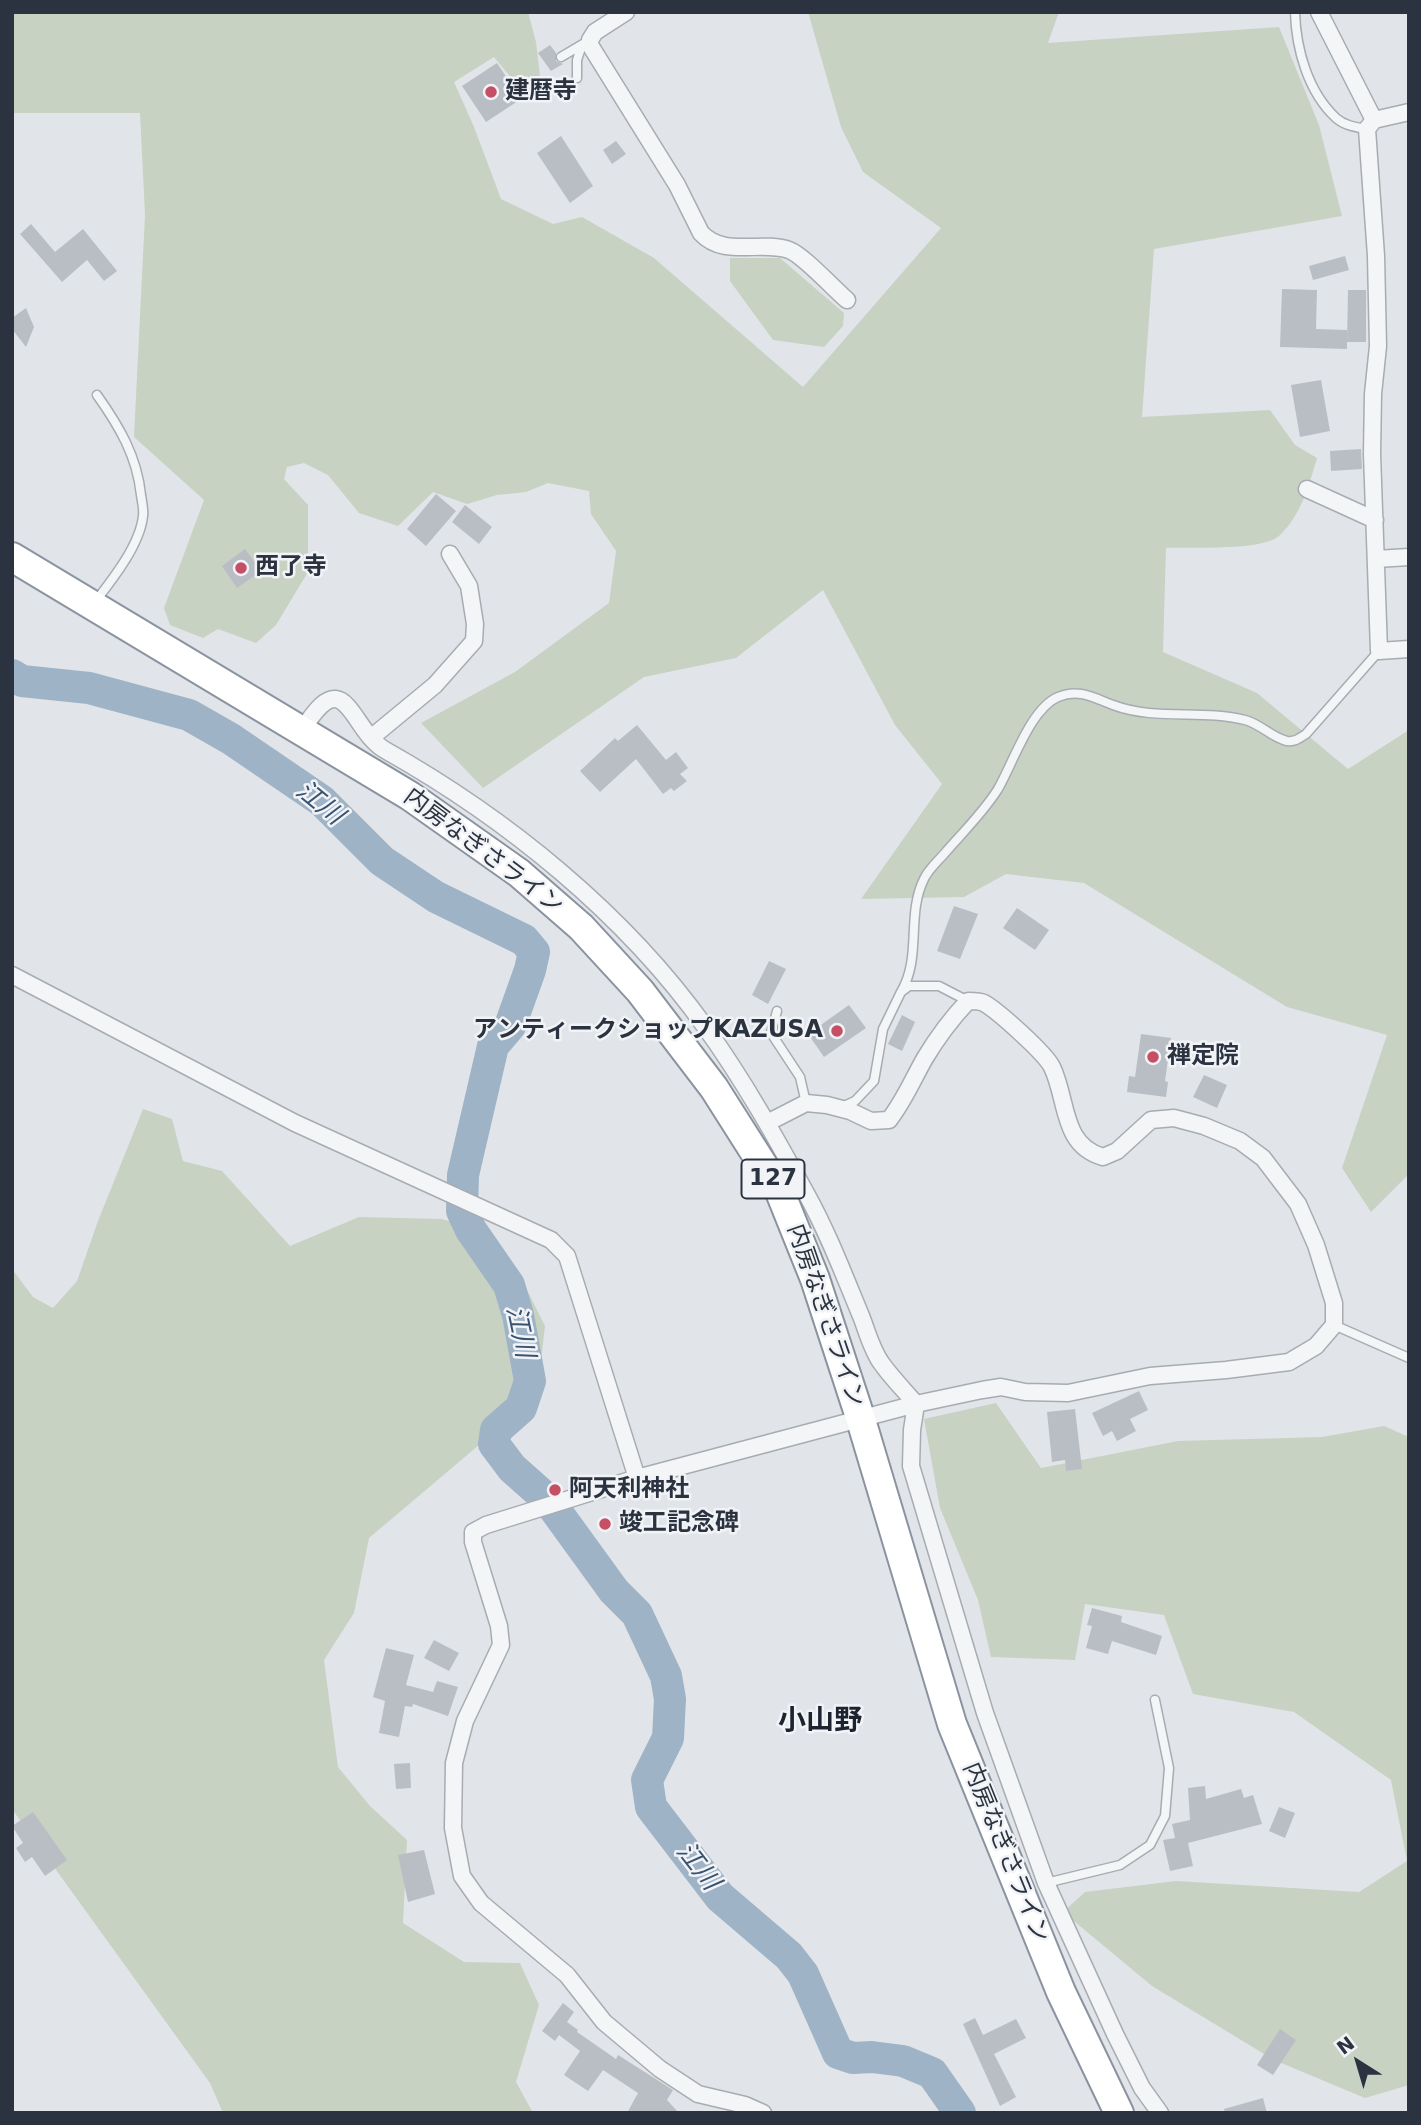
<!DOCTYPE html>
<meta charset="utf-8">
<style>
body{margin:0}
#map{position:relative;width:1421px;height:2125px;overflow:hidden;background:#e1e5e9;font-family:"DejaVu Sans",sans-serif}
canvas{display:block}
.frame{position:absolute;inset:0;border:14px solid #2b3340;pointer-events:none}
.north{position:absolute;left:1323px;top:2027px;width:70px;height:70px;-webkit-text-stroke:5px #f1f3f6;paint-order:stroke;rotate:323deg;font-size:19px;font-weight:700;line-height:28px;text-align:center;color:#2b3340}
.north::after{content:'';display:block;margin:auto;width:24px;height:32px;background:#2b3340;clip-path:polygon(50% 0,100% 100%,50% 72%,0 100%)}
</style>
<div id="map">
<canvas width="1421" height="2125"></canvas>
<div class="frame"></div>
<div class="north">N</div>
</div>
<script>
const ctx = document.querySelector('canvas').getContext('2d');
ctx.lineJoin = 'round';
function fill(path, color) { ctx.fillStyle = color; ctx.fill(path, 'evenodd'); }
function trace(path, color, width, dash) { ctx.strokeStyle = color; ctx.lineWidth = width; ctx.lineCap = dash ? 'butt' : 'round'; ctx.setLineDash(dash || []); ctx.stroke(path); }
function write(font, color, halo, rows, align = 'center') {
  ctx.font = font + ' "DejaVu Sans","Noto Sans JP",sans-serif'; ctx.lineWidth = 5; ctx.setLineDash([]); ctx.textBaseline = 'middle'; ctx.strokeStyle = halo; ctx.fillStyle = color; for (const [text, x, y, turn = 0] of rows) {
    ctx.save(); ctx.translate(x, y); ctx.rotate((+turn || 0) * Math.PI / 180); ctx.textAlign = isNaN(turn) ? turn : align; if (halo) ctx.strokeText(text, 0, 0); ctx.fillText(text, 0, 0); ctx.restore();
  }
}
const green = new Path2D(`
 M12 12H528L536 42 541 84 527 97 494 57 454 82 474 127 501 199 553 224 582 217 654 258 803 387 941 228 863 172 841 127 808 12H1059L1048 43 1279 27 1319 125 1342 216 1154 249 1142 417 1270 410 1295 445 1317 458C1309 485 1301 516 1279 536 1262 551 1191 547 1166 548L1163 652 1257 693 1348 769 1409 730V1174L1371 1212 1342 1168 1387 1035 1287 1007 1084 883 1006 874 964 897 861 899 942 784 895 725 823 590 736 658 644 677 483 788 421 723 515 672 609 603 616 551 591 514 589 491 548 483 526 492 497 495 467 504 433 492 398 526 359 513 328 475 304 463 287 467 284 479 308 505V572L276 625 256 643 218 629 203 638 170 625 164 608 204 500 134 437 145 215 140 113H12Z
 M730 258H780L844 313 843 326 824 347 773 340 730 281Z
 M143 1109 172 1119 183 1161 222 1171 290 1246 359 1217 441 1219 491 1231 517 1270 545 1326 537 1396 369 1538 354 1613 324 1660 338 1767 370 1806 407 1840 403 1923 464 1962 520 1963 539 2005 516 2082 533 2113H223L210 2083 12 1809V1269L33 1297 53 1308 77 1281 98 1221Z
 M996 1403 1041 1468 1178 1441 1322 1437 1384 1426 1409 1437V2085L1365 2098 1274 2060 1152 1986 1063 1912 1085 1892 1176 1881 1359 1892 1407 1861 1391 1780 1294 1712 1193 1694 1164 1615 1085 1604 1075 1660 991 1657 978 1600 940 1508 924 1419Z`);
const river = new Path2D(`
 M12 675 22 681 89 688 189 715 231 739 322 801 382 861 436 897 524 940 534 952 530 970 510 1026 493 1046 463 1175 462 1211 471 1230 509 1285 518 1315 530 1381 521 1408 496 1430 494 1444 512 1468 548 1500 614 1591 637 1614 666 1676 670 1699 668 1738 647 1780 651 1807 720 1897 789 1956 803 1974 838 2053 853 2058 872 2057 903 2061 932 2073 960 2113`);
const building = new Path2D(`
 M550 45 556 53V61L563 64 551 71 538 53Z
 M497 63 521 99 486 122 462 86Z
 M561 136 593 186 570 203 537 153Z
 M616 141 626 154 612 164 603 150Z
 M31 224 55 252 83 229 117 271 104 281 87 260 62 282 20 234Z
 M1345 256 1349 270 1313 280 1309 266Z
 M1282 289 1317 290 1316 329 1347 330V349L1280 347Z
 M1348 290H1366V342H1347Z
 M26 308 34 327 26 347 12 329V318Z
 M1321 380 1330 431 1300 437 1291 385Z
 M1361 449 1362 469 1331 471 1330 451Z
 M436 494 456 511 426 546 407 529Z
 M465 505 492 527 479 544 452 522Z
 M245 549 261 571 237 588 222 566Z
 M637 725 666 760 676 752 688 768 680 774 687 781 674 791 671 788 663 794 636 759 600 792 580 771 615 738 618 741Z
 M954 906 978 914 960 959 937 951Z
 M1017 908 1049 930 1035 950 1003 928Z
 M769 961 786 969 768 1004 752 995Z
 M849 1005 866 1028 824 1057 808 1034Z
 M902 1015 915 1022 902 1051 888 1044Z
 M1141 1034 1171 1038 1165 1081 1168 1082 1166 1097 1127 1092 1129 1076 1135 1077Z
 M1204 1075 1227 1085 1217 1108 1193 1097Z
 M1139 1391 1148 1410 1130 1419 1136 1431 1117 1441 1112 1431 1103 1436 1092 1413Z
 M1075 1409 1082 1469 1066 1471 1065 1460 1052 1462 1047 1412Z
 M1092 1608 1122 1616 1121 1622 1162 1636 1156 1655 1112 1641 1108 1654 1086 1648 1092 1626 1087 1625Z
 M434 1640 459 1653 449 1671 424 1658Z
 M386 1648 414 1655 406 1685 433 1692 437 1681 458 1687 448 1716 413 1704 412 1707 405 1706 399 1737 379 1733 385 1701 373 1697Z
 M410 1763 411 1788 396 1789 394 1764Z
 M1205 1786 1206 1799 1241 1789 1244 1798 1253 1795 1262 1824 1188 1843 1193 1866 1170 1871 1163 1840 1175 1838 1172 1824 1190 1820 1188 1788Z
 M1279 1807 1295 1813 1285 1838 1269 1831Z
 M33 1812 67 1860 45 1876 32 1857 25 1862 16 1848 23 1843 12 1826Z
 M424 1850 435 1894 408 1902 398 1855Z
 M563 2003 574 2012 567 2022 578 2030 577 2032 616 2059 618 2055 673 2090 667 2100 679 2113H627L638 2093 603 2070 588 2091 564 2075 580 2051 559 2035 555 2041 542 2031Z
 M975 2018 983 2035 1016 2019 1026 2038 994 2054 1016 2097 1000 2106 963 2024Z
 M1280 2029 1296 2040 1273 2075 1257 2065Z
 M1263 2098 1267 2113H1225L1224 2109Z`);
const service = new Path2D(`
 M1295 12C1296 49 1308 92 1336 118 1345 126 1356 127 1367 129
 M561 57 583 44
 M577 78V60L582 45
 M95 602C112 580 140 545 143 516 144 510 142 502 141 495 137 456 119 426 97 395
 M901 992C922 957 906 915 924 879 928 870 937 862 944 854 962 833 983 813 998 789 1013 763 1031 708 1058 697 1079 688 1094 698 1113 705 1156 721 1202 709 1245 720 1261 724 1272 738 1287 741 1295 742 1300 738 1306 734L1379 651
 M777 1011 771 1033 800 1077 806 1103
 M842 1107 855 1101 874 1081 883 1029 901 992 909 986H939L968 1001
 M1334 1325 1409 1358
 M1046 1883 1120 1865 1150 1845 1165 1816 1169 1768 1155 1700`);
const minor = new Path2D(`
 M626 12 595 32 590 40V45L677 185 701 233C724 258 760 240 789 250 803 255 834 289 847 300
 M1319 12 1374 120
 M1409 112 1374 120 1367 129 1376 256 1378 346 1373 394 1372 454 1379 651 1409 649
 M1307 489 1375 520
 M1376 559 1409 557
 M302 731C346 658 350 730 385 750 506 818 625 914 706 1028 744 1081 776 1138 807 1195 828 1233 844 1275 861 1316 867 1331 872 1351 882 1364 892 1378 905 1391 916 1404L912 1430 911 1466 985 1713 1046 1883 1115 2034 1142 2088 1160 2113
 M372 737 435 685 474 641 475 624 469 586 450 554
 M12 975 295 1123 551 1240 567 1256 637 1478
 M763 2113 745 2105 698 2094 660 2069 604 2022 567 1975 481 1903 462 1876 453 1828 454 1763 465 1721 501 1645 499 1626 473 1542V1532L486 1525 637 1478 916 1404 982 1390 1001 1387 1025 1392 1068 1393 1150 1376 1226 1370 1289 1362 1316 1346 1334 1325V1303L1316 1245 1298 1204 1263 1158 1240 1141 1204 1126 1174 1118 1151 1120 1117 1151 1103 1157C1061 1145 1068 1100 1052 1067 1045 1053 998 1011 984 1003 980 1001 973 1001 968 1001 952 1018 937 1038 925 1058 913 1079 904 1101 889 1120L871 1121 850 1111 827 1105 806 1103 767 1123`);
const trunk = new Path2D(`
 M12 557 410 796 519 873 581 927 640 991 714 1088 780 1192 815 1279 861 1420 952 1724 1061 1992 1119 2113`);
const markers = [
 [491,92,7,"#c55065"],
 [241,568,7,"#c55065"],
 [837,1031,7,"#c55065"],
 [1153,1057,7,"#c55065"],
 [555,1490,7,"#c55065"],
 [605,1524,7,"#c55065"]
];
const shields = [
 [773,1179,63]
];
const shieldNames = [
 ["127",773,1179]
];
const poiNames = [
 ["建暦寺",505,92],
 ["西了寺",255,568],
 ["アンティークショップKAZUSA",823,1031,"right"],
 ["禅定院",1167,1057],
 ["阿天利神社",569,1490],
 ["竣工記念碑",619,1524]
];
const streetNames = [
 ["内房なぎさライン",483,852,37],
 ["内房なぎさライン",825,1316,71],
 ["内房なぎさライン",1005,1853,68]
];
const waterNames = [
 ["江川",319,804,39],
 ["江川",519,1332,78],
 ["江川",697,1867,52]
];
const quarterNames = [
 ["小山野",820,1722]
];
fill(green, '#c7d2c3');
trace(river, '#9fb3c6', 32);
fill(building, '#b9bec5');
trace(service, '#a7acb3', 11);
trace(minor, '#a7acb3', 19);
trace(trunk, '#8a939f', 32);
trace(service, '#f4f5f7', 8);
trace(minor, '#f4f5f7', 16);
trace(trunk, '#fff', 28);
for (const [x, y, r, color] of markers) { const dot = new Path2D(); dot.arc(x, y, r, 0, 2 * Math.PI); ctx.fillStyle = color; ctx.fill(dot); trace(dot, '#f1f3f6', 2.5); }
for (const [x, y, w] of shields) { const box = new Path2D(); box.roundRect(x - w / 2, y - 19.5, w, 39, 5); ctx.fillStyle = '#f1f3f6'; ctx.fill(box); trace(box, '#2b3340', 2); }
write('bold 23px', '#2b3340', null, shieldNames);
write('bold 24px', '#2b3340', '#f1f3f6', poiNames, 'left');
write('24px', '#2b3340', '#f1f3f6', streetNames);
write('italic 26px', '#385371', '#f1f3f6', waterNames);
write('bold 28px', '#1d2430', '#f1f3f6', quarterNames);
</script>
